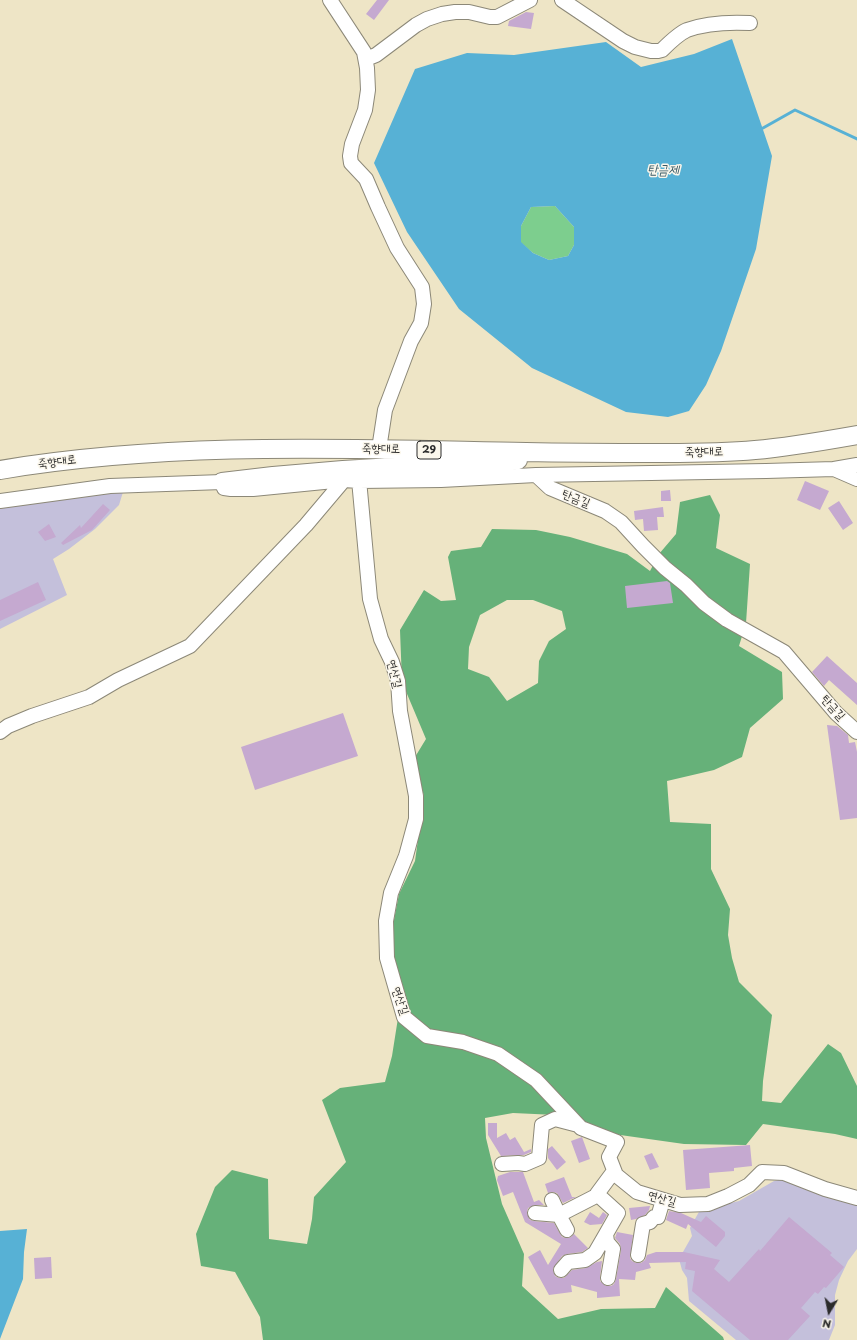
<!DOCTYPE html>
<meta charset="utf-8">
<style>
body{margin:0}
#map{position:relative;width:857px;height:1340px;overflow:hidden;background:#eee5c6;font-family:"Playpen Sans",sans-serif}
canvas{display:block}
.north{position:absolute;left:809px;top:1292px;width:40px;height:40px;-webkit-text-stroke:3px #fbf7ec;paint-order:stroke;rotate:190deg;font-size:11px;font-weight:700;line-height:16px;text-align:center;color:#2b2b2b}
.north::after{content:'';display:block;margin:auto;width:14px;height:18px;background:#2b2b2b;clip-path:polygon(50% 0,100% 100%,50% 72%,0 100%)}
</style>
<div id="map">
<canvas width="857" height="1340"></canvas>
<div class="north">N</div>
</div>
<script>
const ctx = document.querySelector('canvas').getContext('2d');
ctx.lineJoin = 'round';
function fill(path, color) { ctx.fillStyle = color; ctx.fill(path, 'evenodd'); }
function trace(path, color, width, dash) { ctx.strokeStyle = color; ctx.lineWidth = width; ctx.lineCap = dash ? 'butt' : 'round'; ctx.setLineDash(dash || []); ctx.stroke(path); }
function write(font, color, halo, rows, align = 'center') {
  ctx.font = font + ' "Playpen Sans","Poor Story",sans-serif'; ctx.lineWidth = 3; ctx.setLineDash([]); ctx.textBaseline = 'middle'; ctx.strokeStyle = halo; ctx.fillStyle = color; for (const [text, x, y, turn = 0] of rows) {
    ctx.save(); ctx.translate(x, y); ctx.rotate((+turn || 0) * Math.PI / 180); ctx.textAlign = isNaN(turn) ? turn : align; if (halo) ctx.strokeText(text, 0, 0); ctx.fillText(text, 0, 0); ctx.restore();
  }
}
const industrial = new Path2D(`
 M123 492 119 505 95 529 69 549 53 559 67 595 0 629V506L73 496Z
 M787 1178 857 1203V1249L848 1261 839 1280 835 1295V1325L829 1340H736L689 1301 687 1278 682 1270 679 1259 692 1236 690 1228 700 1210 739 1201 774 1181Z`);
const green = new Path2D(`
 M555 206 574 227V245L568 256 549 260 533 253 520 242 521 226 531 207Z`);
const forest = new Path2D(`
 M710 495 720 515 716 548 750 564 746 623 739 646 782 672 783 699 750 728 742 757 714 770 667 781 670 822 711 824V869L730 909 728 935 732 958 739 982 772 1015 763 1081 762 1101 781 1103 828 1044 841 1053 857 1086V1139L835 1134 763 1124 746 1145 684 1144 599 1132 556 1115 513 1113 485 1118 486 1138 502 1204 524 1254 522 1286 558 1319 601 1309 655 1308 666 1287 723 1337 724 1340H263L260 1317 235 1272 201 1266 196 1234 215 1187 232 1170 268 1179 269 1239 307 1244 312 1219 314 1197 346 1162 322 1100 340 1088 385 1082 392 1056 398 1018 392 930 399 894 415 861 424 797 415 757 426 739 402 682 400 630 424 590 441 601 456 600 448 557 451 551 481 547 492 529 536 530 570 537 627 554 650 571 659 554 676 534 680 502ZM507 600H533L562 611 566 629 549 641 539 661 538 683 507 701 489 677 468 669 469 647 480 615Z`);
const water = new Path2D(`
 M732 39 772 156 756 249 721 351 706 385 689 411 668 417 626 412 532 368 459 309 407 232 374 163 415 69 467 53 514 55 606 42 641 67 694 54ZM555 206 574 227V245L568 256 549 260 533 253 521 242V226L531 207Z
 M27 1229 24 1252 23 1279 0 1339V1231Z`);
const stream = new Path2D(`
 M763 128 795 110 857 139`);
const building = new Path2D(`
 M377 0H389L374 20 366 14Z
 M526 12 534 13 531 29 508 26 509 21Z
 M805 481 829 491 820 510 797 500Z
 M670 490 671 501H661V491Z
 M839 501 853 523 843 530 828 508Z
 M103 504 110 510 92 530 63 545 61 543 80 525 81 528Z
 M663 507 664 517H657L658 530 644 531 643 519 635 520 634 511Z
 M49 524 56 537 45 541 38 532Z
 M667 581 670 583 673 603 627 608 625 586Z
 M38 582 46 600 0 621V600Z
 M827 656 857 683V705L829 680 824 686 812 672Z
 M343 713 358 756 255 790 241 747Z
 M827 725 837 726 848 735 849 743 855 742 857 752V818L840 820Z
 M488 1123H497V1138L506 1133 510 1140 515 1137 524 1152 531 1149V1152L524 1155 501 1156 488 1135Z
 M582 1137 590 1159 579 1163 571 1141Z
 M750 1145 752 1166 734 1168V1171L709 1173 710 1188 686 1190 683 1150Z
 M552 1146 566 1162 557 1170 548 1158V1149Z
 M652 1153 659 1167 650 1170 644 1156Z
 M510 1172H523L534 1202 539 1200 544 1205H535L528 1208 527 1213 530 1220 534 1221 554 1223 562 1237 567 1238 571 1237 574 1234 588 1248 582 1252 567 1254 562 1256 553 1269 555 1276 559 1278H564L572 1270 586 1268 597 1262 602 1261 600 1277V1281L606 1286H611L614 1284 616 1279 621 1250 620 1244 615 1238 617 1232 633 1235 630 1258 632 1261 636 1263H641L645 1260 647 1255 656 1252H684L720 1260 714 1269 729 1282 759 1249 760 1251 789 1217 832 1253 830 1255 844 1267 826 1288 824 1287 818 1294 815 1292 801 1308 810 1316 788 1340H750L692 1291 695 1271 685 1269 686 1262 649 1263 651 1268 636 1272 635 1280 619 1279 620 1296 597 1298V1292L571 1285 572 1292 549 1295 528 1257 540 1250 548 1265 561 1244 525 1222 513 1192 503 1196 497 1180 498 1176Z
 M564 1177 572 1197H576L563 1203 557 1193 552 1192 548 1193 545 1184Z
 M650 1206 649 1210 645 1215 636 1219 631 1220 629 1208Z
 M669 1211 681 1213 701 1222 706 1216 725 1232V1236L716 1247 688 1224 686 1229 666 1220Z
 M590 1212 599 1218 603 1212 607 1215 602 1224 590 1225 584 1222Z
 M51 1257 52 1278 35 1279 34 1258Z`);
const minor = new Path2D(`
 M330 0 364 52 367 68 368 90 365 110 352 144 350 156 351 163 366 179 378 207 397 248 422 287 424 304 421 323 411 341 385 410 379 449
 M562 0 623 41 635 47 651 51H658L662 50C669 43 678 34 687 30 706 23 730 22 750 23
 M366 59 376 55 416 25 427 19 442 14 455 12H469L490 17H497L530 0
 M358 469 370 599 381 639 392 662 398 681 400 711 416 796V819L406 856 391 893 386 921 387 958 404 1017 427 1036 463 1042 498 1054 536 1080 581 1128 617 1142 609 1157 616 1175 637 1192 680 1205 708 1204 728 1196 749 1185 762 1172 784 1173 825 1189 857 1198
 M834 469 857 465
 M857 479 834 469 766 471 536 475 550 488 605 511 621 522 643 546 665 568 686 585 704 603 727 620 784 652 836 713 857 732
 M0 501 110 486 222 482 224 488 231 489H253L344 480 359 481 441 480 536 475
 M0 732 8 726 32 716 89 697 118 680 190 646 306 525 344 480
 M502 1164 518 1163 525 1164 539 1158 542 1125 555 1119 578 1125
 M535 1213 559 1215 552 1200
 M567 1230 559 1215 598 1195
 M638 1255 643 1224 650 1222 654 1217H658L663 1200
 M561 1270 568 1262 585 1260 595 1253 606 1234
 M608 1278 613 1249 607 1242 606 1234 618 1213 597 1194 614 1171`);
const major = new Path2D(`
 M0 470C173 441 351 449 526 452 572 453 618 453 664 453 694 453 724 453 755 450 789 447 823 441 857 435
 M222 482 273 476 343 470 410 466 484 465 518 460`);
const shields = [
 [429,450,24]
];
const shieldNames = [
 ["29",429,450]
];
const streetNames = [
 ["죽향대로",381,449,1],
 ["죽향대로",704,452,-1],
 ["죽향대로",57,462,-7],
 ["탄금길",576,499,22],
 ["연산길",394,674,76],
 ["탄금길",833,708,48],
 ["연산길",400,1001,70],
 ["연산길",662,1199,15]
];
const waterNames = [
 ["탄금제",663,170]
];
fill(industrial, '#c4c0db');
fill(green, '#7dce8e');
fill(forest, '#66b179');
fill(water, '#57b1d5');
trace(stream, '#57b1d5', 3);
fill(building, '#c5a9d0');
trace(minor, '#8c8878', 16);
trace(major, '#8c8878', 20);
trace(minor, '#fff', 14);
trace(major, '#fff', 18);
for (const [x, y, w] of shields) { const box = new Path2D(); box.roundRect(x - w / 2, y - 9, w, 18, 3); ctx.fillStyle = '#fbf7ec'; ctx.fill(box); trace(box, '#2b2b2b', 1); }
write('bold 11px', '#2b2b2b', null, shieldNames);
write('12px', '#2b2b2b', '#fbf7ec', streetNames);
write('italic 13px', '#3a5a66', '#fbf7ec', waterNames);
</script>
